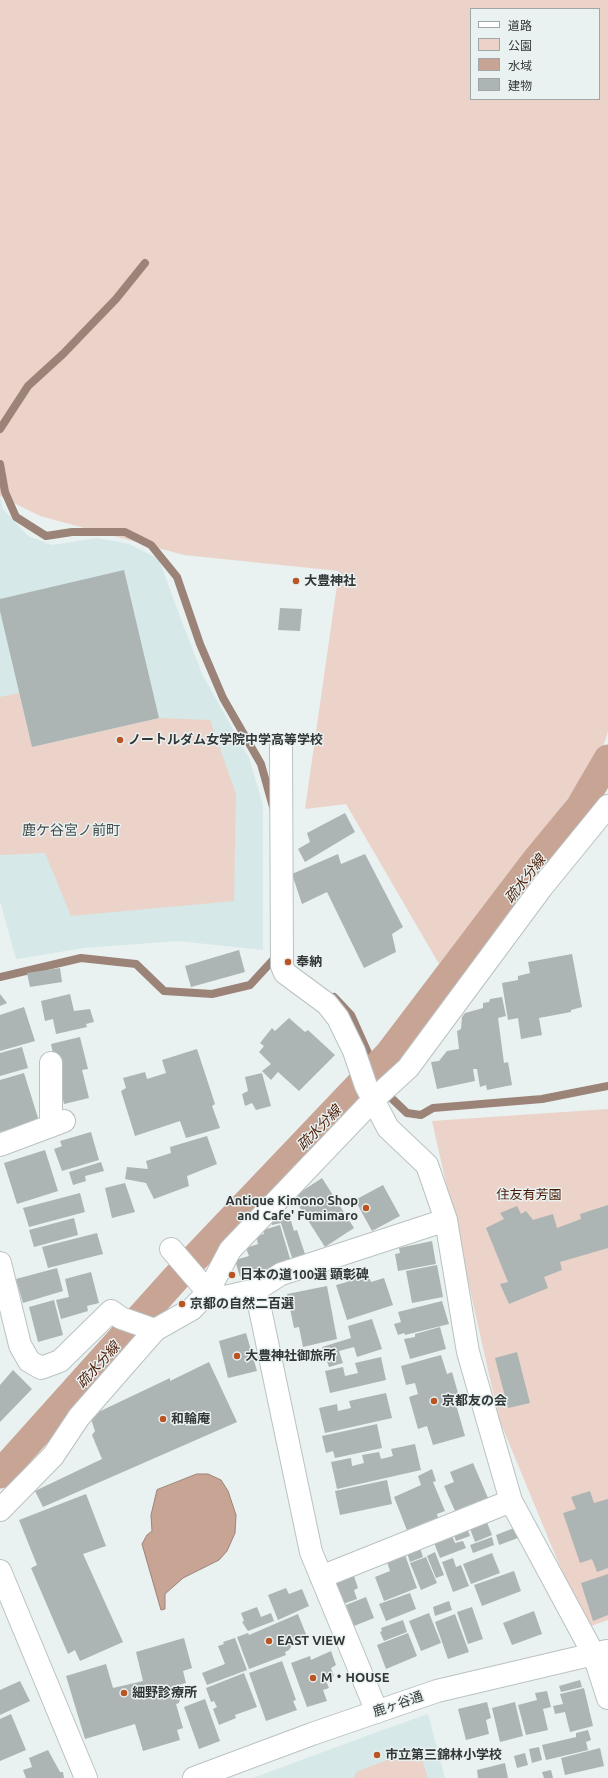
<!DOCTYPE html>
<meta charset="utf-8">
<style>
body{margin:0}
#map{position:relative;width:608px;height:1778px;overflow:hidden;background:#e9f1f1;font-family:Ubuntu,"Noto Sans JP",sans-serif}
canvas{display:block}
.legend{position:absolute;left:470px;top:8px;width:130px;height:92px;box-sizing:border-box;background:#e9f1f1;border:1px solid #a0a6a6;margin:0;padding:5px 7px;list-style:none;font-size:12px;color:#323636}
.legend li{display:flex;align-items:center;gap:8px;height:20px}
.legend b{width:20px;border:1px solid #a0a6a6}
</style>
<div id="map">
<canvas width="608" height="1778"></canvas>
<ul class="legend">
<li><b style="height:5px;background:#fff"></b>道路</li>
<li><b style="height:11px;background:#ebd3c9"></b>公園</li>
<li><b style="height:11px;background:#c8a495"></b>水域</li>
<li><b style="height:11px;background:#acb4b4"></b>建物</li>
</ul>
</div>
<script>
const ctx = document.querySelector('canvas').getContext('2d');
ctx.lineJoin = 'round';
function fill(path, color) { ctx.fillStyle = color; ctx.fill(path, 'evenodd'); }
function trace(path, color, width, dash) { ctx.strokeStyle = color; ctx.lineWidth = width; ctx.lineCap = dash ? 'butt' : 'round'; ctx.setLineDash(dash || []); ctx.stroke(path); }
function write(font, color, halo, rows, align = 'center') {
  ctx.font = font + ' Ubuntu,"Noto Sans JP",sans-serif'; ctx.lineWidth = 3; ctx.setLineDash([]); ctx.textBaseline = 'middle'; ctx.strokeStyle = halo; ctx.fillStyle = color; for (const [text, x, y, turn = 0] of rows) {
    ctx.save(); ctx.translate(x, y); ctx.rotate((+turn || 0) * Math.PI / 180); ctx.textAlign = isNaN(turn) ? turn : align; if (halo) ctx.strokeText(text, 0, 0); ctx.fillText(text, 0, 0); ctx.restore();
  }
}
const built = new Path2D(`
 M0 498 3 509 28 536 52 545 97 538 129 544 159 559 173 598 202 674 249 758 263 805V950L178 941 84 948 16 959 0 901Z
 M428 1714 445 1778H253L377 1732Z`);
const green = new Path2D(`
 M0 0H608V731L600 757 439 964 346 804 305 809 339 571 184 555 40 516 0 496ZM471 9H599V99H471Z
 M19 693 32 747 159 718 210 720 236 794 234 901 71 916 45 853 0 855V697Z
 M608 1109V1620L588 1627 566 1581 499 1419 432 1121Z
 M418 1748 428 1778H354L356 1772Z`);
const water = new Path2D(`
 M197 1474H208L221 1480 228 1491 236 1515 235 1533 227 1551 219 1560 183 1578 165 1594V1609L161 1610 142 1544 147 1535 152 1531 151 1515 157 1490Z`);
const stream = new Path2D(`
 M0 429 28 386 63 354 116 299 145 263
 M0 464 5 492 16 517 46 536 72 532H125L151 545 177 577 200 644 223 698 261 764 273 807
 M0 977 81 958 136 964 164 991 212 994 250 985 273 960
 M334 997 351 1015 386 1093 407 1113 421 1115 433 1108 542 1099 608 1086`);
const canal = new Path2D(`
 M0 1474 175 1279 389 1054 534 863 580 807 608 759`);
const building = new Path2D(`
 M124 570 159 718 32 747 0 611V599Z
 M280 608 302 609 300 631 278 630Z
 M345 813 355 832 305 862 298 849 310 842 307 833Z
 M338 854 341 864 365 854 403 927 392 934 396 952 364 968 327 892 302 904 292 874Z
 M239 950 245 972 191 987 185 966Z
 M572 954 582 1007 571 1010V1012L539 1018 542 1035 521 1039 518 1018 508 1020 502 983 518 980V976L530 973 528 962Z
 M60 968 62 982 30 987 27 973Z
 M0 994 7 1003 0 1006Z
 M70 994 74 1011 90 1009 94 1022 86 1024 87 1027 56 1034 53 1019 45 1021 41 1001Z
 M502 997 506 1016 498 1018 504 1063 508 1062 512 1085 487 1090 486 1085 480 1087 477 1069H473L475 1081 437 1089 431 1062 439 1061 447 1051 459 1049 457 1031 461 1029 462 1017 465 1013 483 1008V1003L489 1002 490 999Z
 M24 1007 35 1041 0 1051V1015Z
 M289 1018 305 1032 308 1030 335 1055 299 1091 278 1072 271 1080 262 1071 271 1064 259 1052 264 1046 260 1043 272 1028 275 1031Z
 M80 1037 88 1069 82 1070 89 1098 64 1104 51 1044Z
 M22 1047 28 1068 0 1076V1053Z
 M197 1049 215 1104 212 1106 220 1128 186 1138 180 1121 135 1136 121 1091 126 1088 123 1078 145 1072 147 1079 166 1073 162 1060Z
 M24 1073 39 1121 0 1132V1080Z
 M262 1073 271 1106 256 1110 252 1103 245 1106 242 1094 248 1091 245 1077Z
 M91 1132 99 1160 62 1171 54 1149 62 1146 60 1141Z
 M207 1136 217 1164 187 1176 189 1186 154 1199 146 1183 125 1179 127 1167 148 1169 146 1161 171 1153 170 1147Z
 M45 1150 58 1191 17 1204 4 1163Z
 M101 1162 104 1171 85 1176 86 1181 73 1185 69 1172Z
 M322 1178 354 1228 325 1247 293 1197Z
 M125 1183 135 1212 112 1218 105 1188Z
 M383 1185 400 1216 372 1231 355 1200Z
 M80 1193 85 1212 29 1227 23 1208Z
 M608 1205V1248L560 1262 562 1270 544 1277 548 1288 509 1304 500 1284 508 1282 486 1228 504 1219 500 1213 517 1206 521 1214 526 1211 533 1220 553 1214 557 1228 581 1219 580 1214Z
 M289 1214 294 1231 297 1230 306 1257 293 1261 281 1223 272 1225 270 1220Z
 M74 1218 78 1235 34 1247 29 1230Z
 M280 1225 291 1262 240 1277 235 1260 249 1256 246 1248 258 1244 256 1236 264 1234 263 1230Z
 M97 1233 103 1254 48 1268 42 1247Z
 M432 1241 436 1264 398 1271 395 1254 400 1253 399 1248Z
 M437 1265 443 1297 412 1303 406 1271Z
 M366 1267 371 1282 384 1278 393 1305 347 1320 336 1285 347 1282 345 1274Z
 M57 1268 63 1291 23 1303 16 1279Z
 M91 1272 99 1303 87 1306 88 1311 61 1319 56 1300 69 1297 65 1279Z
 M327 1286 337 1339 303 1347 299 1327 294 1328 287 1294Z
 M54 1300 63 1335 38 1342 29 1307Z
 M442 1301 449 1324 405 1335 404 1333 398 1335 394 1324 401 1322 398 1312Z
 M372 1319 382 1349 357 1357 354 1347 339 1351 343 1363 329 1367 322 1347 351 1338 348 1326Z
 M440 1327 446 1349 410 1359 404 1339 415 1337V1334Z
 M246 1333 257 1371 228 1378 219 1341Z
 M517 1352 530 1403 508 1408 495 1358Z
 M441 1355 447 1374 452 1372 460 1400 455 1401 465 1436 433 1445 427 1426 418 1429 409 1397 418 1394 415 1383 406 1385 401 1366Z
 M381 1357 386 1380 330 1393 325 1371 343 1367 345 1376 358 1373 355 1363Z
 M209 1362 237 1422 43 1507 35 1491 102 1459 92 1435 95 1431 90 1416 170 1378V1381Z
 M13 1370 32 1389 0 1422V1385Z
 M386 1393 392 1418 325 1433 319 1408 337 1404 338 1411 351 1408 349 1401Z
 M377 1424 382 1448 335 1458 333 1451 326 1453 322 1436Z
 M415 1444 421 1470 337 1489 331 1462 351 1458 352 1466 364 1463 362 1455 379 1452 381 1459 393 1456 391 1449Z
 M473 1463 488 1498 455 1511 444 1486 454 1482 450 1472Z
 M432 1469 436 1481 433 1482 445 1511 437 1514 439 1521 408 1533 394 1497 421 1485 418 1476Z
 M387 1480 392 1504 340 1515 335 1491Z
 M590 1491 594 1503 608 1499V1568L597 1572 592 1559 580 1563 563 1513 576 1509 571 1497Z
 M86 1494 106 1546 83 1554 123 1642 80 1661 75 1650 68 1654 31 1568 37 1565 19 1520Z
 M486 1520 492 1535 475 1542 469 1526Z
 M466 1525 470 1536 456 1541 452 1530Z
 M514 1528 518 1538 499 1545 496 1535Z
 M451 1533 455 1543 463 1541 466 1548 440 1558 433 1540Z
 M492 1537 494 1545 473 1553 470 1545Z
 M420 1548 423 1557 410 1562 407 1553Z
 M435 1552 444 1575 436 1578 427 1556Z
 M492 1553 500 1573 471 1584 463 1564Z
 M405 1555 417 1588 384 1601 375 1577 390 1571 387 1562Z
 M426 1557 437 1583 421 1590 410 1563Z
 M453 1558 456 1567 461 1565 469 1586 453 1592 442 1562Z
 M514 1571 521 1591 482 1606 474 1585Z
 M353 1573 358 1588 354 1590 357 1599 343 1604 334 1580Z
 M608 1574V1615L593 1621 581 1583Z
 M286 1588 289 1594 302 1589 309 1606 278 1620 268 1595Z
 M410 1593 416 1609 386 1621 379 1604Z
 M366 1597 374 1618 354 1626 346 1605Z
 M449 1601 452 1610 435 1616 433 1607Z
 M257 1607 261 1617 271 1613 274 1621 248 1631 242 1622 244 1621 241 1613Z
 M472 1607 483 1639 468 1644 457 1612Z
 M534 1611 542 1634 512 1645 503 1623Z
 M429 1613 441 1643 421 1651 409 1621Z
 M298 1614 307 1637 293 1644 289 1650 285 1652 286 1655 249 1669 237 1637 248 1633 249 1635Z
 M455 1614 469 1652 448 1659 435 1622Z
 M403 1620 407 1632 384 1641 380 1632 382 1631 381 1628Z
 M408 1633 417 1656 386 1669 377 1645Z
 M184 1638 192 1668 183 1671 186 1683 175 1686 180 1699 179 1703 176 1704 183 1728 177 1730 180 1740 143 1751 135 1724 85 1739 66 1676 106 1664 113 1688 143 1681 136 1652Z
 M235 1638 247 1670 207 1685 202 1673 225 1664 218 1646 224 1644 223 1642Z
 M331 1651 336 1665 331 1668 334 1676 325 1679 329 1688 323 1690 327 1701 307 1707 291 1663 310 1656 311 1660Z
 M282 1661 296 1700 293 1701 297 1710 266 1721 249 1673Z
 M244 1673 257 1707 235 1715 236 1718 219 1725 213 1709 217 1707 214 1701 211 1702 206 1688Z
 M580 1680 582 1687 561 1692 559 1686Z
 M20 1681 30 1701 0 1715V1690Z
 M584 1688 593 1726 570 1732 565 1712 555 1714 553 1706 563 1704 560 1694Z
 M547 1691 551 1707 543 1709 548 1730 526 1735 518 1705 537 1700 535 1693Z
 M205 1699 220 1741 199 1749 184 1707Z
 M487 1702 491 1718 486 1720 489 1734 466 1740 458 1709Z
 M515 1702 523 1736 500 1742 492 1708Z
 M11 1714 26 1750 0 1761V1719Z
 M588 1730 591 1740 586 1742 588 1750 546 1760 542 1745 576 1737V1733Z
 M539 1747 542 1760 532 1763 529 1749Z
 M600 1748 604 1766 565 1775 561 1758Z
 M48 1750 60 1772H63L64 1778H26L23 1770 32 1767 29 1758Z
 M525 1753 528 1765 517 1768 514 1756Z
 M505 1763 508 1778H478L477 1770Z
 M551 1770 553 1778H544L542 1772Z`);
const minor = new Path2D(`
 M281 747 282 966 285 973 327 1004 338 1018 354 1051 366 1086 388 1128 427 1165 446 1220 468 1352 511 1501 594 1655 608 1698
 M51 1063V1126
 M0 1145 64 1121
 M171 1249 208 1292 225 1297 256 1290 281 1274 446 1220
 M0 1263 20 1345 29 1361 41 1368 60 1361 111 1311 121 1318 155 1330
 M256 1290 311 1552 377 1712
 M0 1510 53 1456 79 1417 155 1330 192 1309 208 1292 230 1250 373 1100 408 1068 542 887 608 806
 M0 1571 86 1778
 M321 1577 511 1501
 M194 1778 312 1734 437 1691 607 1651`);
const markers = [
 [296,581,4,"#ba5523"],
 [120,740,4,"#ba5523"],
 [288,962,4,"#ba5523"],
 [366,1208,4,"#ba5523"],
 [232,1275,4,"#ba5523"],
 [182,1304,4,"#ba5523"],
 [237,1356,4,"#ba5523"],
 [434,1401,4,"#ba5523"],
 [163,1419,4,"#ba5523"],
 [269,1641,4,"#ba5523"],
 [313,1678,4,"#ba5523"],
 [124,1693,4,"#ba5523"],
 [377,1755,4,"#ba5523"]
];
const poiNames = [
 ["大豊神社",304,581],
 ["ノートルダム女学院中学高等学校",128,740],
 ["奉納",296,962],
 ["Antique Kimono Shop",358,1201,"right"],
 ["and Cafe' Fumimaro",358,1216,"right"],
 ["日本の道100選 顕彰碑",240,1275],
 ["京都の自然二百選",190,1304],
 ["大豊神社御旅所",245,1356],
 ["京都友の会",442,1401],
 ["和輪庵",171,1419],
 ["EAST VIEW",277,1641],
 ["M・HOUSE",321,1678],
 ["細野診療所",132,1693],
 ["市立第三錦林小学校",385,1755]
];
const parkNames = [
 ["住友有芳園",529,1195]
];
const streetNames = [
 ["鹿ヶ谷通",398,1704,-19]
];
const neighbourhoodNames = [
 ["鹿ケ谷宮ノ前町",71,830]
];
const waterNames = [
 ["疏水分線",525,879,-52],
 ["疏水分線",319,1128,-46],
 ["疏水分線",98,1365,-48]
];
fill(built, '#d6e8e8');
fill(green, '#ebd3c9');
fill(water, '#c8a495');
trace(water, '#9b8378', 1);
trace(stream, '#9b8378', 8);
trace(canal, '#c8a495', 29);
fill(building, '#acb4b4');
trace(minor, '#bac2c2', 24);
trace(minor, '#fff', 22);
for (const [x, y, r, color] of markers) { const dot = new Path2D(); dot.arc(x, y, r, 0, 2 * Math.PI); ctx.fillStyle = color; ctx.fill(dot); trace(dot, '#e9f1f1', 1.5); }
write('bold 13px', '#323636', '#e9f1f1', poiNames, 'left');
write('13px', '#481903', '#e9f1f1', parkNames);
write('13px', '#323636', '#e9f1f1', streetNames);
write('14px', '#454c4c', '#e9f1f1', neighbourhoodNames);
write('italic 14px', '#50210a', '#e9f1f1', waterNames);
</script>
